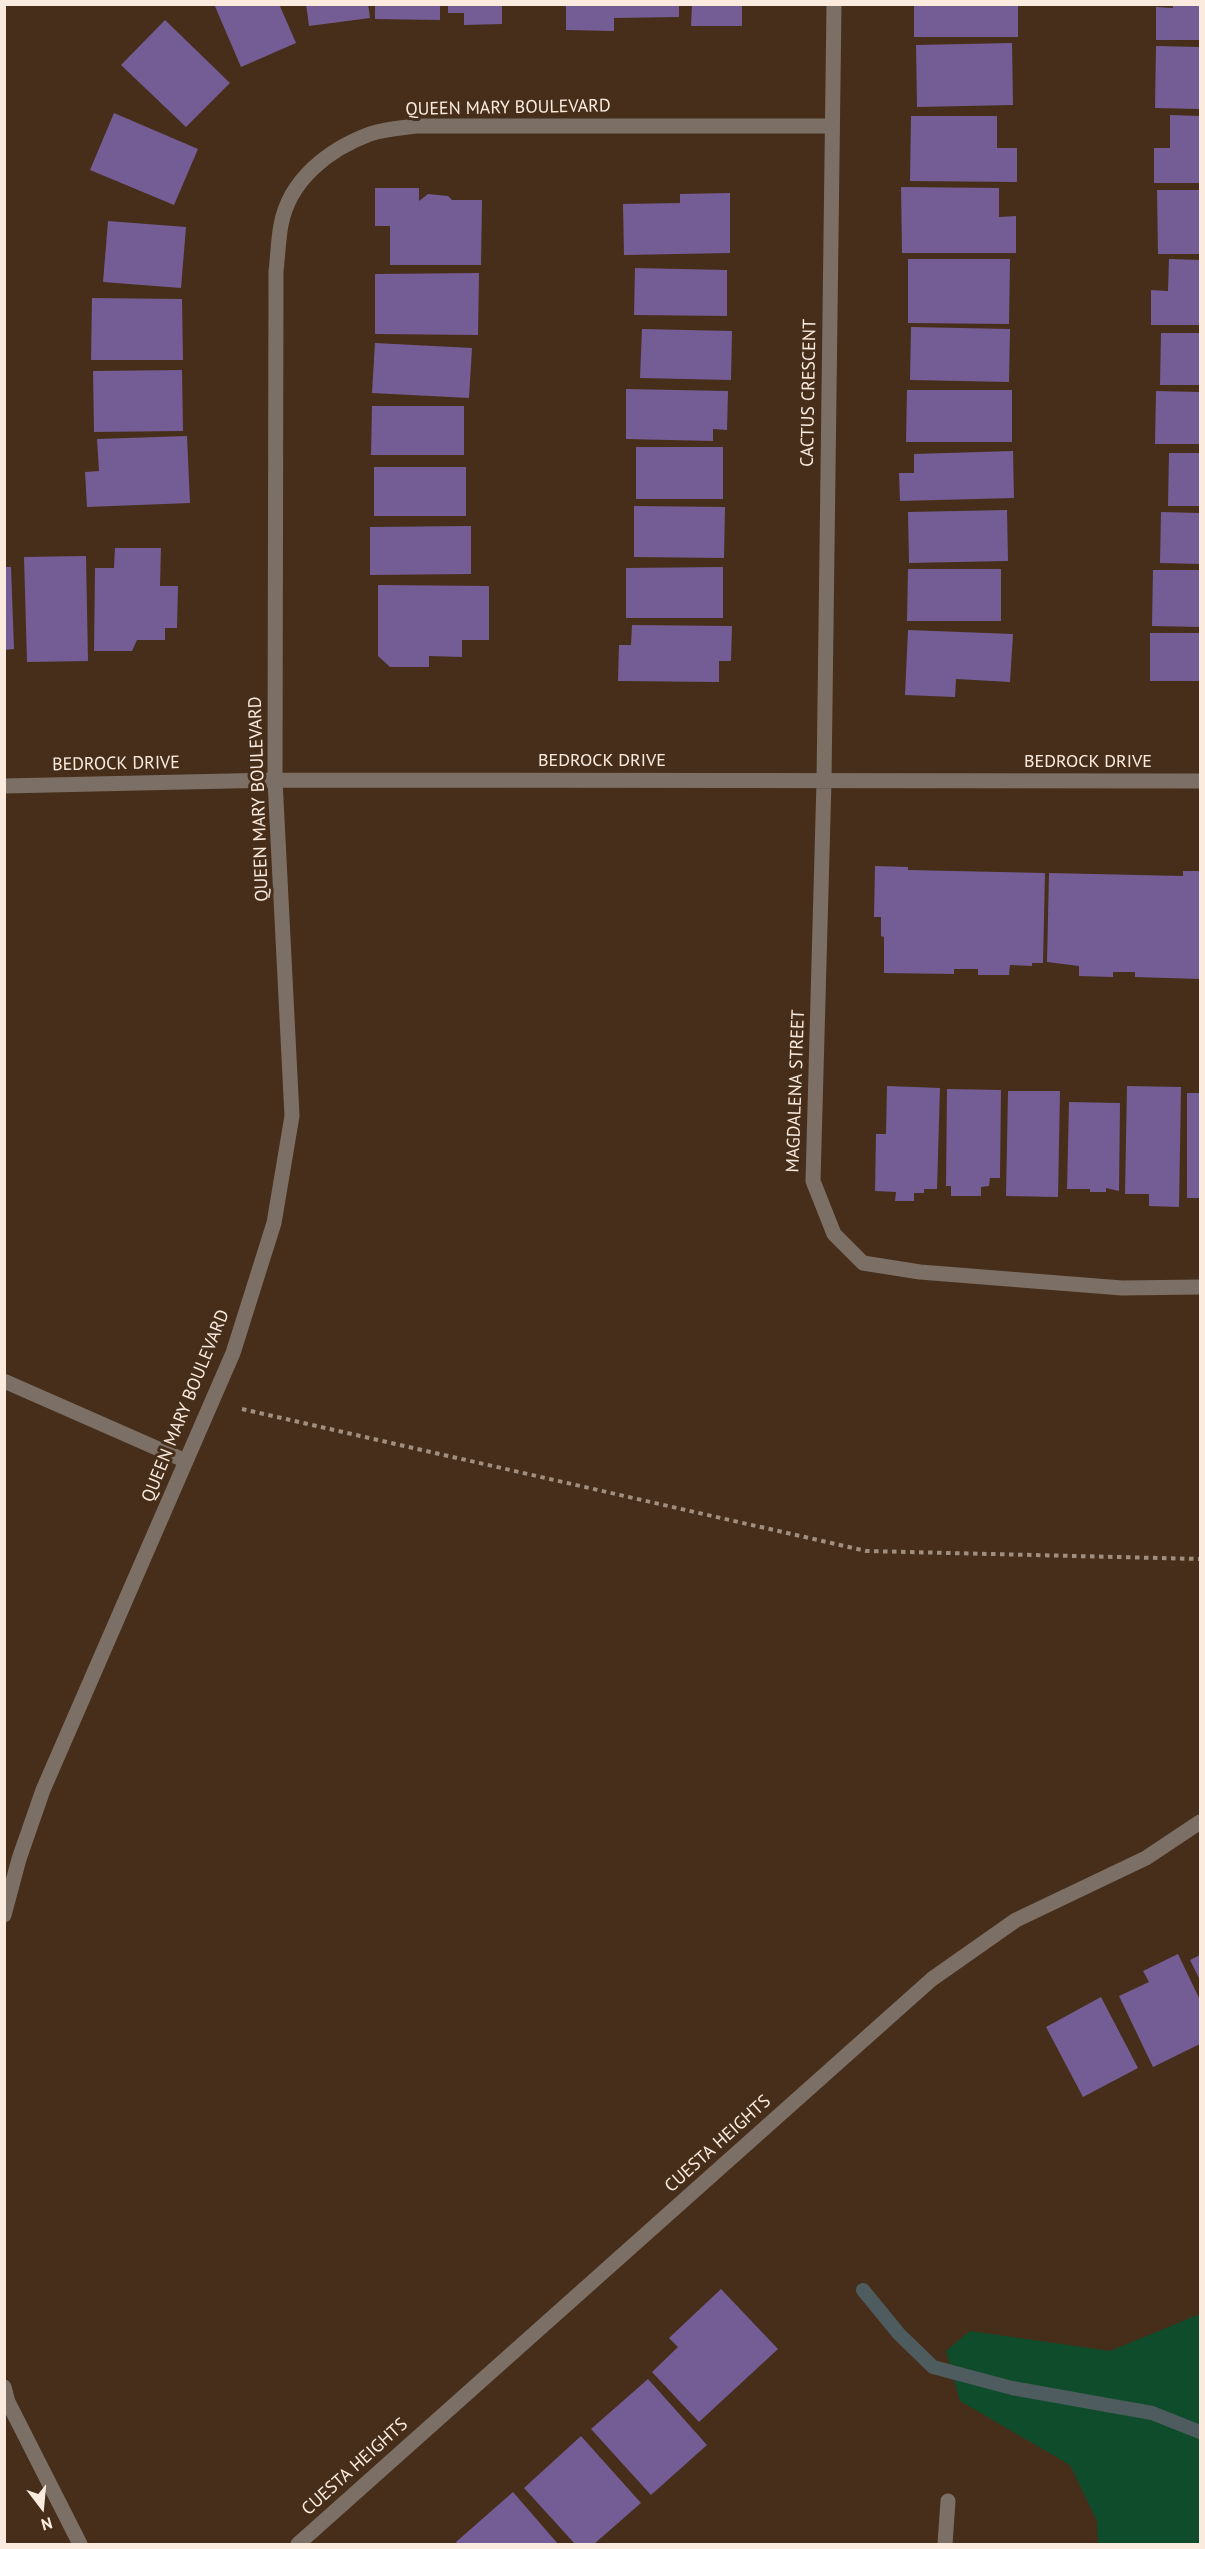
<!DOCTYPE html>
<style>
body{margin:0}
#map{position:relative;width:1205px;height:2549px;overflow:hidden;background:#462e1a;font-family:"PT Sans",sans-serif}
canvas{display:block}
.frame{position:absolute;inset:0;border:6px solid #fbebdf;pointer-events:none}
.north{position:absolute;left:12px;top:2477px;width:60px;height:60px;-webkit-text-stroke:4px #462e1a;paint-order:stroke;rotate:164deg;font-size:16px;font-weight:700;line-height:24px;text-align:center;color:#fbebdf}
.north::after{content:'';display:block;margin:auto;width:21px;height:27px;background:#fbebdf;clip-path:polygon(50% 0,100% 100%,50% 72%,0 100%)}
</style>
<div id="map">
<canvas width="1205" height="2549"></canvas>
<div class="frame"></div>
<div class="north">N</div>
</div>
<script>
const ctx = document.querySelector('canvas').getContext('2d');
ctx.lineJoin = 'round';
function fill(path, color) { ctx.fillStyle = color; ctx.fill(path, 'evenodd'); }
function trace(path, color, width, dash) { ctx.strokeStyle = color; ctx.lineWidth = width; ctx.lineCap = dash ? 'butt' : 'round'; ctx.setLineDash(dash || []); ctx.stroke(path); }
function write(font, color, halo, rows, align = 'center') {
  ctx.font = font + ' "PT Sans",sans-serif'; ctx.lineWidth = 6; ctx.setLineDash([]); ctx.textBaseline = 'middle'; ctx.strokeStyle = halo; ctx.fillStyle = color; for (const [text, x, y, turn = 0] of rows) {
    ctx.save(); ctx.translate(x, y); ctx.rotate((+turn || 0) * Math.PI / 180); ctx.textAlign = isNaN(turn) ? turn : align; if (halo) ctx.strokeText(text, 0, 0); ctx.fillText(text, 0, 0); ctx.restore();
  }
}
const green = new Path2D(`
 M1200 2314V2544H1098L1097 2521 1070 2465 960 2401 946 2351 970 2331 1110 2351Z`);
const stream = new Path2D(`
 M863 2290 899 2334 933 2367 1012 2388 1152 2413 1200 2432`);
const building = new Path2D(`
 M214 4H279L296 43 241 67Z
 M306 4H368L370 18 309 26Z
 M375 4H440V20L375 19Z
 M448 4H502V24L464 25V13H448Z
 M566 4H679V17L614 18V31L566 30Z
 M692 4H742V26H691Z
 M914 4H1018V37H914Z
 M1173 4H1200V40H1156V7L1173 8Z
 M165 20 230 83 186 127 121 65Z
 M1012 43 1013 105 917 107 916 45Z
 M1156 46 1200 47V109L1155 108Z
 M114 113 198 149 174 205 90 170Z
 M1170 115 1200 116V183H1154V148H1170Z
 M911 116H997V148H1017V182L910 181Z
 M901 187 999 188V217L1016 216V253H902Z
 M375 188H419V201L428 194 448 196 452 200H482L481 265H390V226H375Z
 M1157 190H1200V254H1158Z
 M730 193V253L624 255 623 204 680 203V194Z
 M108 221 186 227 181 288 103 282Z
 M908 259H1010L1009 324 908 323Z
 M1169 259 1200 260V325H1151V290L1168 291Z
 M635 268 727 270V316L634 315Z
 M479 273 478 335 375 334V274Z
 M92 298 182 299 183 360H91Z
 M911 327 1010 329 1009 382 910 380Z
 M642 329 732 331 731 380 640 378Z
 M1161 333H1200V385H1160Z
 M375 343 472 348 469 398 372 393Z
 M182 370 183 431 94 432 93 371Z
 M626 389 728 391 727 430 713 429V441L626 439Z
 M907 390H1012V442H906Z
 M1156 391 1200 392V444H1155Z
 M372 406H464V455H371Z
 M187 436 190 503 87 507 85 472 99 471 97 439Z
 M636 447H723V499H636Z
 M1013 451 1014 498 900 501 899 473H914V454Z
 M1169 453H1200V506H1168Z
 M374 467H466V516H374Z
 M634 506 725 507 724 558 634 557Z
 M1007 510 1008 561 909 563 908 512Z
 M1161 512 1200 513V564L1160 563Z
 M471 526V574L370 575V527Z
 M115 548H161L160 586H178L177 628H165V640H137L132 651H94L95 568H114Z
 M86 556 88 661 27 662 24 557Z
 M4 567H11L14 649 4 650Z
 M723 567V618H626V568Z
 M908 569H1001V621H907Z
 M1153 570H1200V627L1152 626Z
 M378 585 489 586V640H462V657L429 656V667H390L378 656Z
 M632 625 732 626 731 661H719V682L618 681 619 645H631Z
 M908 630 1013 634 1010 682 956 679 955 697 905 695Z
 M1150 633H1200V681H1150Z
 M875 866 908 867V870L1045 873 1043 963H1032V966L1010 965 1009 975H978V969H954V974L884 973V937L881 936V917H874Z
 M1183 871H1200V979L1135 977V972H1113V977L1079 976V966L1047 962 1049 873 1183 876Z
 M887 1086 940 1088 937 1189H924V1193H914V1201H895L896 1192 875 1191 876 1134H886Z
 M1127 1086 1181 1087 1179 1207 1149 1206V1194H1125Z
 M947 1089 1001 1090 1000 1178H990L989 1186 981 1187V1196H951V1186H946Z
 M1008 1091H1060L1058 1197 1006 1196Z
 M1187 1093H1200V1198H1187Z
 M1069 1102 1120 1103 1119 1191 1106 1188V1192H1090V1189H1067Z
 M1178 1954 1200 2000V2044L1153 2067 1119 1996 1149 1982 1143 1971Z
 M1200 1955V1980L1190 1960Z
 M1101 1997 1138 2068 1083 2097 1046 2027Z
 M721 2289 778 2349 699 2422 652 2372 678 2347 669 2338Z
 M648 2379 707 2445 651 2495 591 2429Z
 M581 2436 641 2503 594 2544H575L524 2488Z
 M513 2492 558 2544H458L456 2542Z`);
const path = new Path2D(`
 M242 1409 866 1551 1200 1559`);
const street = new Path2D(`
 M834 4 824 781 813 1181 834 1234 863 1263 920 1272 1122 1288 1200 1287
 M4 786 275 780 1200 781
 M4 1381 186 1461
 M4 1915 19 1859 43 1790 233 1353 274 1223 292 1116 275 780 276 271C278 256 278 240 281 225 289 180 329 149 370 134 384 129 401 128 416 126H832
 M4 2387 8 2402 80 2544
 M298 2544 932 1979 1016 1920 1146 1858 1200 1822
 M945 2544 948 2501`);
const streetNames = [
 ["QUEEN MARY BOULEVARD",508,108,-1],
 ["CACTUS CRESCENT",809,393,-89],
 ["BEDROCK DRIVE",602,761],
 ["BEDROCK DRIVE",1088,762],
 ["BEDROCK DRIVE",116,764,-1],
 ["QUEEN MARY BOULEVARD",259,799,-92],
 ["MAGDALENA STREET",796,1091,-88],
 ["QUEEN MARY BOULEVARD",186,1406,-68],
 ["CUESTA HEIGHTS",718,2144,-42],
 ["CUESTA HEIGHTS",355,2467,-42]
];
fill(green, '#0f4c2b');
trace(stream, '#4f5c5f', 14);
fill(building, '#745d94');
trace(path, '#a28e7e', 4, [4.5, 4.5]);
trace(street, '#7c7066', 15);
write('18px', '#fbebdf', '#462e1a', streetNames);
</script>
